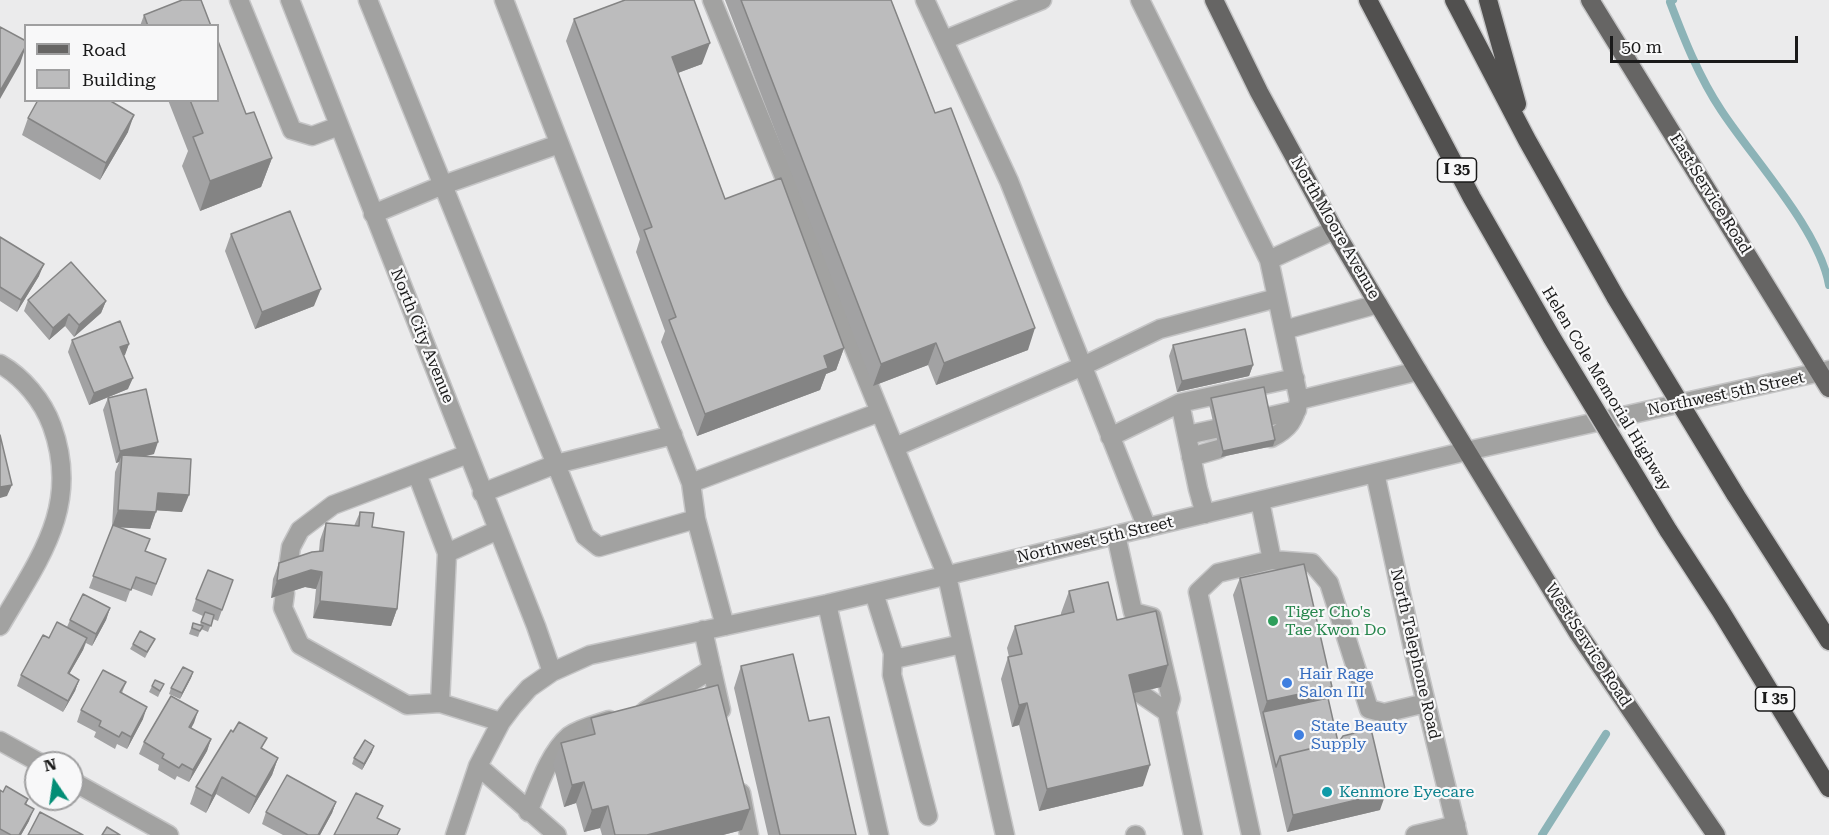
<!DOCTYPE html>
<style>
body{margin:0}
#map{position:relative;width:1829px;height:835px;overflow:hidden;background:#ebebec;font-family:"Roboto Serif",serif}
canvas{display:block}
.legend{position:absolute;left:24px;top:24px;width:195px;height:78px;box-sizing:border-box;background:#f8f8f9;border:2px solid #9f9fa0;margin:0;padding:8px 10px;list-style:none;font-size:18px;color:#1a1a1a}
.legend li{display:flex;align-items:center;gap:12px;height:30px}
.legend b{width:30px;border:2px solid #9f9fa0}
.north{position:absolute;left:24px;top:751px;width:60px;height:60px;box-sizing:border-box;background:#f8f8f9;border:2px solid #9f9fa0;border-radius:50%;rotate:347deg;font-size:16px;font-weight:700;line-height:24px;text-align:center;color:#1a1a1a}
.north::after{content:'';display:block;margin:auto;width:21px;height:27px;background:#038e76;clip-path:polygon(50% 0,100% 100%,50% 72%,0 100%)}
.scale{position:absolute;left:1610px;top:36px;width:188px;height:27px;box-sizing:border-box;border:3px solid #1a1a1a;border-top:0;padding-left:8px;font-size:18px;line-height:21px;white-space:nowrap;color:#1a1a1a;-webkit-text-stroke:4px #f8f8f9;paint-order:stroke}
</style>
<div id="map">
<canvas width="1829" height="835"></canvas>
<ul class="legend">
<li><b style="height:8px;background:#666564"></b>Road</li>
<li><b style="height:16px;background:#bcbcbd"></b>Building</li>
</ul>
<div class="north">N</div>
<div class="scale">50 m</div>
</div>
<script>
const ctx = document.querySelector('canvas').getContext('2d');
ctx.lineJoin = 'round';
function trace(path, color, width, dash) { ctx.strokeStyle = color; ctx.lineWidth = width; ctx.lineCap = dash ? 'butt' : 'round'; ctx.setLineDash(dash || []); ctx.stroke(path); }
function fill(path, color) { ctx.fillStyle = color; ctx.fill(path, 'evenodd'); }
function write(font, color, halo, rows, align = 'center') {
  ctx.font = font + ' "Roboto Serif",serif'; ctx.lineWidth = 4.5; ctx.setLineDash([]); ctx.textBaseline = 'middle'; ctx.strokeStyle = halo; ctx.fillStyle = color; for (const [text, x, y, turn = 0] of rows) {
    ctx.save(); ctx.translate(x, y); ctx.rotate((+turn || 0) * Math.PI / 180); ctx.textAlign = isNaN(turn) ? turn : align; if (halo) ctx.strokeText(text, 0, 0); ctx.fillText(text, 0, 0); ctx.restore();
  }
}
const stream = new Path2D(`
 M1673 0 1670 2C1684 39 1699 77 1721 110 1753 159 1819 229 1829 285
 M1542 835 1606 734`);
const minor = new Path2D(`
 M239 0 292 130 312 136 339 126
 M290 0 536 626 552 672
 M368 0 585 536 599 547 696 519
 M504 0 691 483 696 519 725 626
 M712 0 947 576 1005 835
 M925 0 1009 181 1147 528
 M1140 0 1269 260 1334 230
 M944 40 1042 0
 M373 214 443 185 559 144
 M1269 260 1299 400 1418 371
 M1284 330 1378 304
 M0 364C23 377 43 401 52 426 81 506 39 559 0 626
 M1267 417 1297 410
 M1187 435 1215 429
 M1110 437 1180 403
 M1271 438C1289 429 1295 420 1299 400
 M895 447 1083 366 1160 329 1277 298
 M1191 457 1219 449
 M1375 473 1414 653 1458 835
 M417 474 447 553
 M691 483 880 412
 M482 493 556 464 673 435
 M1205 514 1198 489 1180 403 1295 378
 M1116 535 1133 612 1152 617 1171 699 1167 712 1193 835
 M1272 560 1312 563 1329 583 1369 709 1384 713 1426 703
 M287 575 291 547 300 530 333 505 468 454
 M285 593 283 608 300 645 407 705 440 703 501 722
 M874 593 893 653 899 658 962 644
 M827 604 879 835
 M703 630 721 710
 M893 653 892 675 928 816
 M1138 692 1167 712
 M440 703 447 553 498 530
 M645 711 712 669
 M0 741 40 763
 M478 766 557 835
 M72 781 169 835
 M741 793 749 835
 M528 812C538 788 549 753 569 736 580 728 597 724 609 720
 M455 835 478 766 501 722 513 706 529 688 552 672 590 655 827 604 1467 451 1829 370
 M1135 835H1136
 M1251 835 1198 592 1218 573 1272 560 1260 501
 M1415 835 1456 825`);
const major = new Path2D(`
 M1214 0 1259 92 1334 230 1418 371 1578 633 1716 835
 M1590 0 1829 388`);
const highway = new Path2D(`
 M1368 0 1472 198 1552 338
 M1454 0 1527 140 1616 298
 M1488 0 1517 104
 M1735 494 1829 641
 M1668 530 1720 610 1829 788`);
const highwayBridge = new Path2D(`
 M1616 298 1735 494
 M1552 338 1668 530`);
const wall = new Path2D(`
 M725 0H891L1028 350 936 385 928 365 873 386Z
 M144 15 211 26H140Z
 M574 19 702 64 678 73 725 199 844 348 836 370 826 374 820 390 697 436 661 342 665 331 636 252 640 239 566 41Z
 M168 100H218L246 114 272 158 261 187 200 211 182 166 188 151Z
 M28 118 128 132 100 180 22 135Z
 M231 234 314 306 255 329 225 251Z
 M0 237 39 276 17 312 0 301Z
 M28 300 106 301 101 313 74 337 65 326 49 340 24 311Z
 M72 340 129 344 124 356 128 389 89 405 68 352Z
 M1173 345 1253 365 1249 376 1177 392 1169 356Z
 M108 398 154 454 144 456 182 512 156 510 150 529 119 527 145 552 166 559 152 596 131 588 126 602 89 588 112 527 115 472 119 462 116 463 103 410Z
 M1211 398 1273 446 1221 457 1209 404Z
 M360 512 372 527 397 609 391 626 313 618 316 589 305 587 271 598 273 579 279 563 319 551 320 540 326 523 354 526Z
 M1240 578 1332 687 1328 698 1338 742 1380 810 1287 832 1233 595Z
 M233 580 218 621 213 619 208 632 201 629 198 637 189 634 193 623 200 625 203 616 192 611 196 599Z
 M1069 591 1117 620 1168 665 1161 687 1134 693 1143 786 1039 811 1019 725 1012 727 1001 679 1008 657H1009L1007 648 1015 626 1061 615V613Z
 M110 608 106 620 92 646 86 643 83 650 69 674 79 680 75 691 63 712 17 686 21 675 49 638 67 627 70 620Z
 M155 639 145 658 130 649 133 644Z
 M741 666 809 721 856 835H768L734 688Z
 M193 672 191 678 180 699 169 694 171 688Z
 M126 682 122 693 143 719 127 749 117 744 115 749 94 737 96 732 77 722 81 710Z
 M164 684 158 697 149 692 152 686Z
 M198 711 191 728 211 739 207 751 189 782 177 776 175 780 158 770 159 765 139 754 144 742Z
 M591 718 750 809 742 830 723 835H602L600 828 584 832 576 803 564 807 553 764 561 743 584 737Z
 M263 749 278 758 272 775 249 814 216 794 206 813 190 804 196 787Z
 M372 752 362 770 352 764 354 758Z
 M0 790 3 792 28 799 26 805 29 821 21 835H0Z
 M336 802 332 813 320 835H283L262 824 266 812Z`);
const shadedWall = new Path2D(`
 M710 43 702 64 664 78 672 57Z
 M26 46 20 64 0 99V91Z
 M134 115 128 132 100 180 106 163Z
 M272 158 261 187 200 211 210 181Z
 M44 264 39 276 17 312 21 300Z
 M321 289 314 306 255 329 262 312Z
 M106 301 101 313 74 337 79 325Z
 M69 314 65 326 49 340 53 328Z
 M1035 328 1028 350 936 385 944 363Z
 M936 343 928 365 873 386 881 364Z
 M129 344 125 355 116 359 120 347Z
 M844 348 836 370 826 374 820 390 697 436 705 414 824 356Z
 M1253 365 1249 376 1177 392 1182 381Z
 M133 378 128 389 89 405 94 393Z
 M1275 440 1273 446 1221 457 1223 451Z
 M158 442 154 454 121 462 122 455 119 462 116 463 120 451Z
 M12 485 7 496 0 498V487Z
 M158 493 189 495 182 512 151 510Z
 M118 510 156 512 150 529 112 527Z
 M311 570 322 572 316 589 305 587 271 598 277 581Z
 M320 601 397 609 391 626 313 618Z
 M110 608 106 620 92 646 96 634Z
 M87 638 83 650 63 685 68 673Z
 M1168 665 1161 687 1121 696 1129 675Z
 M193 672 191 678 180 699 182 693Z
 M79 680 75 691 63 712 68 701Z
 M1332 687 1326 704 1263 712 1267 701Z
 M1027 703 1019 725 1012 727 1019 705Z
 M147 707 143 719 127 749 131 737Z
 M198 711 194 723 185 739 189 727Z
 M211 739 207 751 189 782 193 770Z
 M374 746 372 752 362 770 364 764Z
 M278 758 272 775 249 814 256 797Z
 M1150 765 1143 786 1039 811 1047 789Z
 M222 777 216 794 206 813 212 796Z
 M584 782 576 803 564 807 572 785Z
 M1386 793 1380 810 1287 832 1293 815Z
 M336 802 332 813 320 835H318Z
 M608 806 600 828 584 832 592 810Z
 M34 809 29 821 21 835H19Z
 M750 809 742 830 723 835H647Z`);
const building = new Path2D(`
 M182 0H201L211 26H148L144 15Z
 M625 0H694L710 43 672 57 725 199 781 178 844 348 824 356 828 368 705 414 669 320 676 317 644 230 652 227 574 19Z
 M741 0H891L935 113 951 108 1035 328 944 363 936 343 881 364Z
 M0 27 26 41V46L0 91Z
 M218 41 246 114 254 112 272 158 210 181 193 137 203 133 190 100H218Z
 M38 100H109L134 115 106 163 28 118Z
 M290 211 321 289 262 312 231 234Z
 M0 237 44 264 21 300 0 287Z
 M71 262 106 301 79 325 69 314 53 328 28 300Z
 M120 321 129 344 120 347 133 378 94 393 72 340Z
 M1245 329 1253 365 1182 381 1173 345Z
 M1264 387 1275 440 1223 451 1211 398Z
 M146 389 158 442 120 451 108 398Z
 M0 435 12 485 0 487Z
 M122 455 191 459 189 495 158 493 156 512 118 510Z
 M360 512 374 513 372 527 404 532 397 609 320 601 322 572 311 570 277 581 279 563 312 552 323 551 326 523 359 526Z
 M113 525 150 539 145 551 166 559 156 584 136 577 131 590 93 576Z
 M1304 564 1332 687 1267 701 1240 578Z
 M208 570 233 580 222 610 196 599Z
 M1108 582 1117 620 1156 611 1168 665 1129 675 1150 765 1047 789 1027 703 1019 705 1008 657 1022 654 1015 626 1074 612 1069 591Z
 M83 594 110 608 96 634 70 620Z
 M205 612 214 615 211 626 201 622Z
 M57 622 87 638 68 673 79 680 68 701 21 675 43 635 49 638Z
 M193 623 203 626 200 631 192 628Z
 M140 631 155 639 147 652 133 644Z
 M793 654 809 721 829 717 856 835H780L741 666Z
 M183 667 193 672 182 693 171 688Z
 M103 670 126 682 120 692 147 707 131 737 122 732 119 737 99 726 101 721 81 710Z
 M155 680 164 684 160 691 152 686Z
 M718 685 750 809 647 835H615L608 806 592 810 584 782 572 785 561 743 595 734 591 718Z
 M171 696 198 711 189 727 211 739 193 770 182 764 179 768 162 758 164 754 144 742Z
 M1328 698 1338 742 1280 756 1276 767 1263 712Z
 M239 722 267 738 261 748 278 758 256 797 222 777 212 796 196 787 231 730 233 732Z
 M1371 729 1386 793 1293 815 1280 756 1339 742 1343 736Z
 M365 740 374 746 364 764 354 758Z
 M287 775 336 802 318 835H308L266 812Z
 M6 786 28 799 25 804 34 809 19 835H11L0 829V790L3 792Z
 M356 793 383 806 377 818 400 829 397 835H334Z
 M40 812 83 835H28Z
 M107 827 120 835H102Z`);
const markers = [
 [1273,621,6,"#2e9e5b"],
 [1287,683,6,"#3f7fe0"],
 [1299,735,6,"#3f7fe0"],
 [1327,792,6,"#0f9aa8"]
];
const shields = [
 [1457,170,39],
 [1775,699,39]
];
const shieldNames = [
 ["I 35",1457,170],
 ["I 35",1775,699]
];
const streetNames = [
 ["East Service Road",1710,194,58],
 ["North Moore Avenue",1335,228,60],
 ["North City Avenue",422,336,68],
 ["Helen Cole Memorial Highway",1606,389,59],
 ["Northwest 5th Street",1726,394,-12],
 ["Northwest 5th Street",1095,540,-13],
 ["West Service Road",1588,645,57],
 ["North Telephone Road",1415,654,77]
];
const leisureNames = [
 ["Tiger Cho's",1285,612],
 ["Tae Kwon Do",1285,630]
];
const shopNames = [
 ["Hair Rage",1299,674],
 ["Salon III",1299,692],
 ["State Beauty",1311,726],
 ["Supply",1311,744]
];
const cultureNames = [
 ["Kenmore Eyecare",1339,792]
];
trace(stream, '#8cb3b7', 8);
trace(minor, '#c5c5c6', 21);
trace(major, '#c5c5c6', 21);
trace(highway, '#c5c5c6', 21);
trace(minor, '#a2a2a1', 18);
trace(major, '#666564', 18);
trace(highway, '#51504f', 18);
trace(highwayBridge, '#c5c5c6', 21, []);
trace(highwayBridge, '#51504f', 18);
fill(wall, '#a2a2a3');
fill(shadedWall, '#848484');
fill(building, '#bcbcbd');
trace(building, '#848484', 1.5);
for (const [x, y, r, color] of markers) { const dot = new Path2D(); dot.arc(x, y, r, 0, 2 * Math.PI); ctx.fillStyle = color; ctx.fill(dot); trace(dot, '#f8f8f9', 2); }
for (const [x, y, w] of shields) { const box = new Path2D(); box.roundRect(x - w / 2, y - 12, w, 24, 4.5); ctx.fillStyle = '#f8f8f9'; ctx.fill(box); trace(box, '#1a1a1a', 1.5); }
write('bold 15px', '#1a1a1a', null, shieldNames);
write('16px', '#1a1a1a', '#f8f8f9', streetNames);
write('16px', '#27864d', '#f8f8f9', leisureNames, 'left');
write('16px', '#366cbe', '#f8f8f9', shopNames, 'left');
write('16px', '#0d838f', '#f8f8f9', cultureNames, 'left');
</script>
